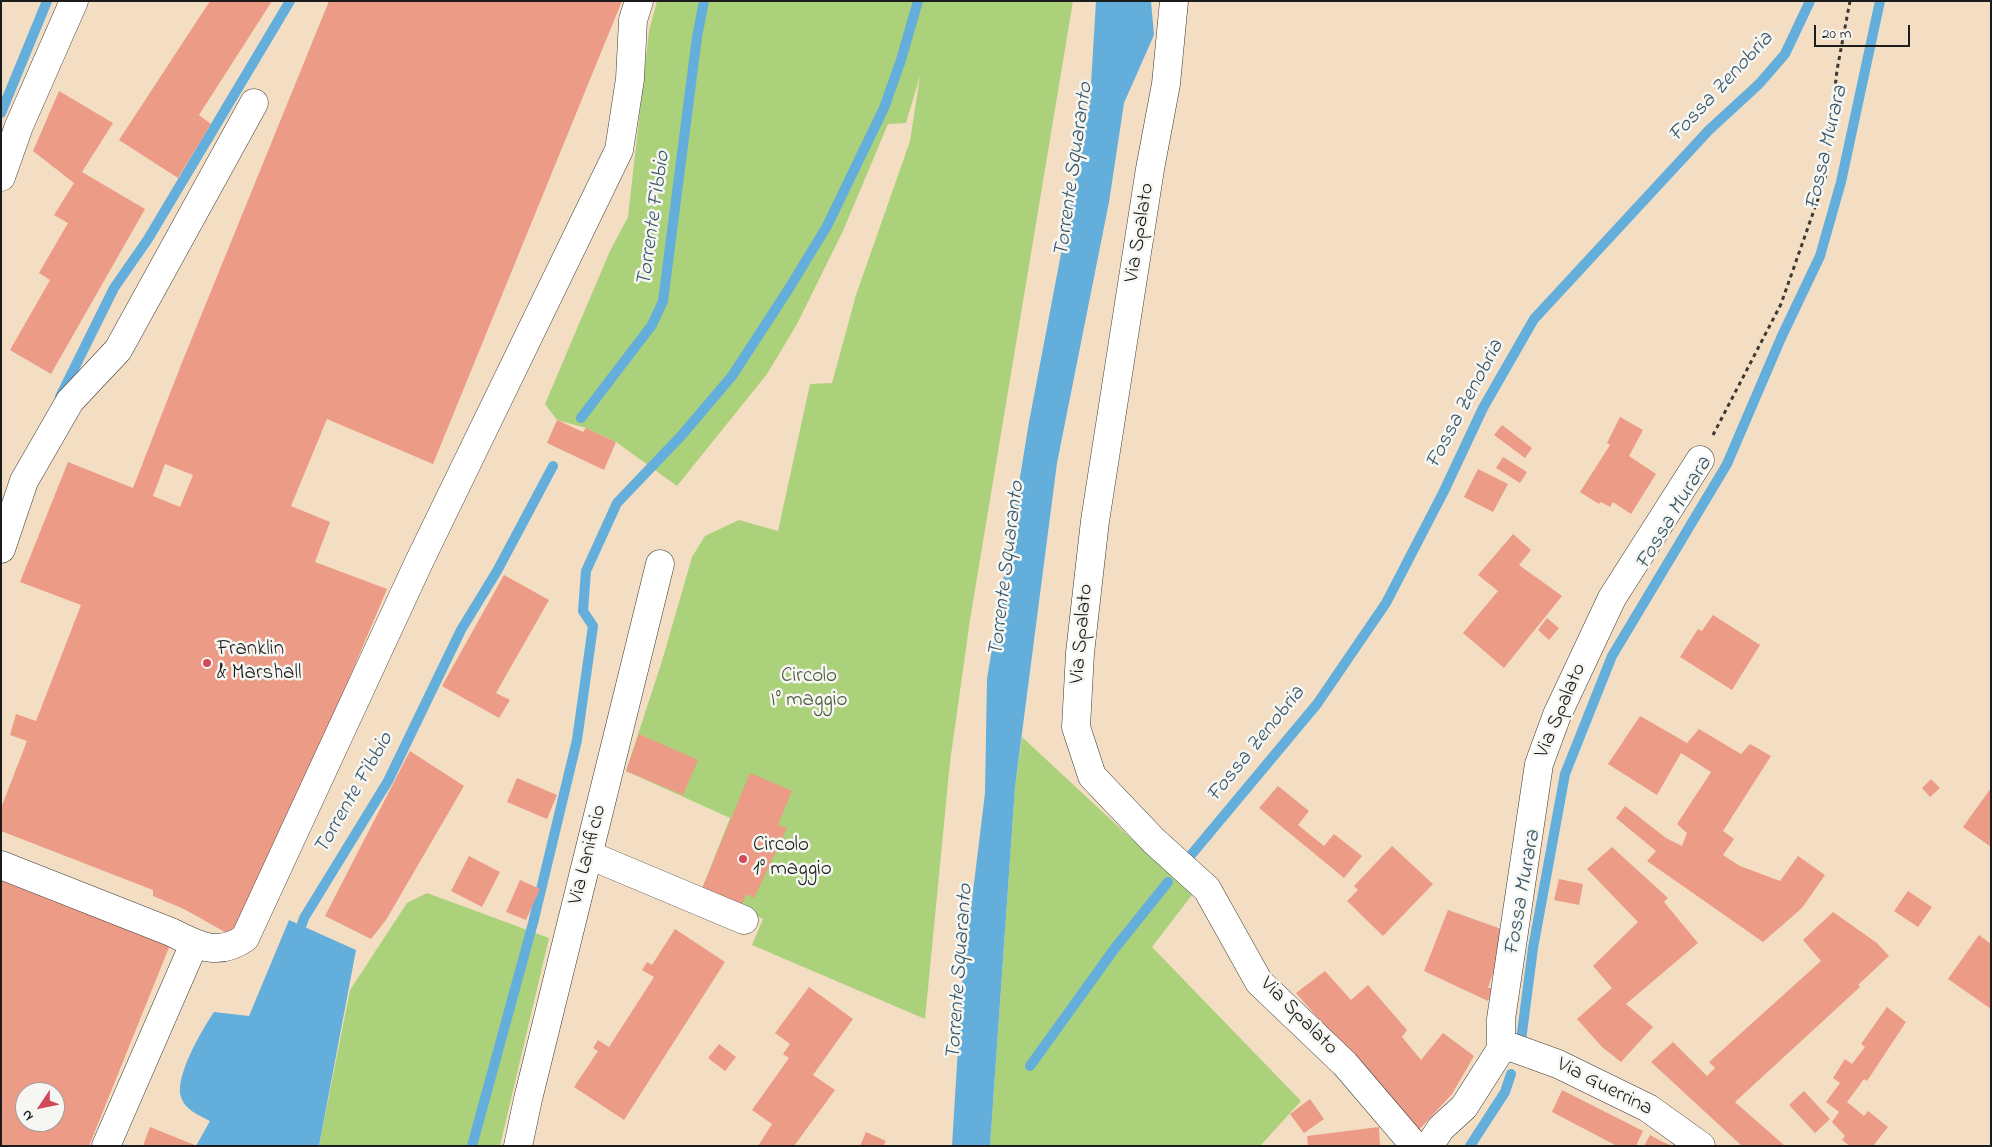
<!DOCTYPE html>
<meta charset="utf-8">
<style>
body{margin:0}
#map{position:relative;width:1992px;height:1147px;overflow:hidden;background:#f3dec3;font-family:"Indie Flower",sans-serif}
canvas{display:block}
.frame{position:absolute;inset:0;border:2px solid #1c1c1c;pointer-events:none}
.north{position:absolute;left:15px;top:1082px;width:50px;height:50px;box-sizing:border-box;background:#f6f6f2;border:1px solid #9f9f9c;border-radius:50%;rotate:236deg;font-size:14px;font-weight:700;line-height:20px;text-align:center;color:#1c1c1c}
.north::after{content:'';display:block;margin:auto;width:18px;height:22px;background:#d1495b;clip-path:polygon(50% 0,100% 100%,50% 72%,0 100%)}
.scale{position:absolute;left:1814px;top:25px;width:96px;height:22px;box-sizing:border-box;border:2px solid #1c1c1c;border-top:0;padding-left:6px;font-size:15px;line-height:18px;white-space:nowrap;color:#1c1c1c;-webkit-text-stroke:4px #f6f6f2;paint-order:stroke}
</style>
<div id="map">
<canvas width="1992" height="1147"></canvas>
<div class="frame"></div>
<div class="north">N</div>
<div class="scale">20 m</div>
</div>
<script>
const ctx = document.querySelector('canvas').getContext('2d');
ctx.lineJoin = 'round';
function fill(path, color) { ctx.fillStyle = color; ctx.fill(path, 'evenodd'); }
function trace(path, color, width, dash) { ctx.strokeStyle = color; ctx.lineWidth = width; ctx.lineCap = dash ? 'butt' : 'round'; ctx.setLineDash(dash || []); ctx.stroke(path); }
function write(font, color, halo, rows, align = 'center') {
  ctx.font = font + ' "Indie Flower",sans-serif'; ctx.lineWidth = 5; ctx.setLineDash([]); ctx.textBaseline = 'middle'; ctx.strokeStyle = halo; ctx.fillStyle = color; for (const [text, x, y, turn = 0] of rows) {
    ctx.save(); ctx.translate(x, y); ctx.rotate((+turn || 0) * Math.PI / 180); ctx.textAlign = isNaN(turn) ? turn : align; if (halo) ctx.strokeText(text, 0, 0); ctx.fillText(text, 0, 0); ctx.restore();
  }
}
const green = new Path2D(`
 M657 1H1073L970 620 950 762 925 1019 752 945 763 919 701 891 730 818 626 771 662 661 692 557 705 536 739 520 778 531 810 384 832 383 856 295 910 141 920 76 906 123 888 124 843 231 797 324 767 374 677 486 616 442 586 428 557 420 545 404 610 251 628 217 649 31Z
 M1022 737 1192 895 1152 947 1301 1101 1260 1146H990L1015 787Z
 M427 893 549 938 500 1146H319L350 990 407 903Z`);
const water = new Path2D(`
 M1096 1H1151L1154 35 1124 103 1109 202 1057 463 1015 787 990 1146H952L962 982 985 793 987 679 1029 422 1090 101Z
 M289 920 356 950 319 1146H196L210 1121C199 1115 185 1110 181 1097 174 1077 203 1028 214 1012L249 1016Z`);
const stream = new Path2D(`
 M1 113 47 1
 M60 397 114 288 148 239 290 1
 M581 418 652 325 663 301 697 37 704 1
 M1191 855 1317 704 1386 603 1444 491 1483 408 1534 319 1709 130 1759 84 1785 54 1810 1
 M297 939 304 918 388 781 461 630 497 571 553 466
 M1520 1048 1533 948 1565 774 1612 656 1727 464 1781 338 1820 256 1841 182 1880 1
 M1030 1066 1115 948 1168 882
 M472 1146 533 923 577 740 593 626 583 611 586 571 617 503 681 436 732 376 788 290 827 226 884 108 901 60 918 1
 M1470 1146 1505 1092 1511 1074`);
const building = new Path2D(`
 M210 1H272L199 115 211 124 178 178 119 140Z
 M329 1H622L433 464 327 419 291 506 330 522 315 562 387 589 239 940 184 909 153 896V890L1 831V808L27 741 10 735 16 714 36 721 81 605 20 582 68 462 133 488 183 360ZM165 464 193 475 180 507 153 496Z
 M59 91 113 123 82 172 145 209 51 374 10 350 50 280 39 273 68 223 54 215 74 183 33 151Z
 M1620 417 1643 430 1629 456 1656 474 1631 514 1613 502 1610 507 1601 502 1599 504 1580 492 1610 445 1607 443Z
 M557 420 583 432 586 428 616 442 604 470 547 443Z
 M1502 425 1532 448 1525 458 1494 435Z
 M1503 457 1527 472 1520 483 1496 468Z
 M1478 469 1508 484 1493 512 1464 497Z
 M1513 534 1531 550 1519 565 1562 596 1504 668 1463 633 1498 591 1478 575Z
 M504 575 549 600 496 693 510 700 499 718 442 686Z
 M1713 615 1760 645 1732 690 1680 657 1698 629 1702 631Z
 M1547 618 1559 628 1549 640 1538 630Z
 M1640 716 1687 743 1699 729 1741 754 1750 744 1771 756 1723 831 1734 839 1723 855 1740 866 1780 881 1798 856 1825 875 1802 908 1763 942 1647 861 1656 851 1616 818 1625 806 1666 838 1682 846 1687 833 1677 824 1711 772 1681 753 1657 795 1608 764Z
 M639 734 698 760 683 795 626 771Z
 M410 751 464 786 386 920 371 939 325 916Z
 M750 773 792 791 778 825 787 828 754 898 746 894 741 908 701 891Z
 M517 778 557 795 547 819 507 802Z
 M1931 779 1940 788 1930 797 1922 788Z
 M1278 786 1309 811 1298 825 1324 846 1334 834 1362 856 1344 878 1259 808Z
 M1991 788V847L1963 827Z
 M1392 846 1433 884 1383 936 1347 901 1358 890 1354 886Z
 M1612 847 1668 898 1664 902 1698 943 1626 1004 1653 1027 1621 1062 1602 1047 1577 1019 1612 988 1593 966 1638 922 1587 869Z
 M469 856 500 872 482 907 451 891Z
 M1 872 172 940 89 1146H1ZM25 1092H55V1122H25Z
 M1559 879 1583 884 1579 905 1554 900Z
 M520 880 540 889 526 920 506 912Z
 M1908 891 1932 907 1918 927 1894 911Z
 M1448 910 1507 931 1488 988H1492L1488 1001 1424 971Z
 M1833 912 1877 943 1889 956 1858 985 1860 987 1735 1102 1785 1146H1742L1651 1062 1673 1042 1707 1076 1715 1068 1709 1062 1821 961 1803 940Z
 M675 929 725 962 624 1120 574 1087 598 1051 593 1048 598 1040 609 1047 654 977 642 970 647 962 652 965Z
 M1979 935 1991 944V1009L1948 979Z
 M1325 971 1351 1000 1368 985 1407 1030 1402 1037 1421 1060 1443 1033 1474 1056 1452 1094 1417 1132 1296 993Z
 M809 987 853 1019 813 1075 835 1090 794 1146H758L772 1124 752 1110 789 1058 783 1054 790 1044 775 1033Z
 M1887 1007 1906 1022 1867 1081 1864 1079 1847 1102 1864 1116 1868 1111 1888 1127 1873 1146H1850L1842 1140 1845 1136 1832 1122 1839 1112 1826 1102 1840 1083 1833 1078 1845 1059 1852 1064 1865 1047 1861 1044Z
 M719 1044 736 1057 725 1071 708 1058Z
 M1562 1090 1643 1131 1636 1146H1617L1552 1112Z
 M1804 1091 1830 1119 1815 1133 1789 1105Z
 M1310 1099 1324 1119 1304 1133 1290 1114Z
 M150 1127 197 1146H143Z
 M1379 1127 1380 1146H1308L1307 1136Z
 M866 1132 886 1141 883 1146H860Z
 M1650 1135 1661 1141 1672 1146H1644Z`);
const path = new Path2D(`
 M1713 435 1781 304 1825 179 1837 70 1850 1`);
const minor = new Path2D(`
 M1174 1 1166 84 1150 169 1095 521 1080 653 1076 727 1092 776 1154 841 1207 889 1259 982 1345 1064 1415 1146
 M1 177 19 126 74 1
 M1 549 24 481 70 401 118 350 254 103
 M589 855 744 920
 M1 865 171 932C199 946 218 957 245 938L419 562 619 150 630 79 633 20 639 1
 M1501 1049 1511 1047 1558 1064 1648 1108 1701 1146
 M106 1146 194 944
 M518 1146 528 1099 660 564
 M1429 1146 1441 1128 1464 1107 1501 1049V1019L1539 764 1557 715 1612 598 1700 460`);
const markers = [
 [207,663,5,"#d1495b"],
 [743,859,5,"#d1495b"]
];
const streetNames = [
 ["Via Spalato",1141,233,-81],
 ["Via Spalato",1083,634,-85],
 ["Via Spalato",1562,711,-67],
 ["Via Lanificio",589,855,-76],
 ["Via Spalato",1298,1017,45],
 ["Via Guerrina",1604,1088,27]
];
const poiNames = [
 ["Franklin",217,651],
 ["& Marshall",217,675],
 ["Circolo",753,847],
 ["1° maggio",753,871]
];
const parkNames = [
 ["Circolo",809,678],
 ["I° maggio",809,702]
];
const waterNames = [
 ["Fossa Zenobria",1722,88,-47],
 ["Fossa Murara",1828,148,-77],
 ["Torrente Squaranto",1075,170,-82],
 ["Torrente Fibbio",655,219,-82],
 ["Fossa Zenobria",1466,405,-62],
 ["Fossa Murara",1675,514,-59],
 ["Torrente Squaranto",1008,569,-83],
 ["Fossa Zenobria",1257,745,-51],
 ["Torrente Fibbio",355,794,-60],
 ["Fossa Murara",1524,893,-80],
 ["Torrente Squaranto",961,972,-86]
];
fill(green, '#acd17b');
fill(water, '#64aedc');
trace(stream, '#64aedc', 10);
fill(building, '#ec9b86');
trace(minor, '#3c3935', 29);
trace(path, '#3c3935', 3, [4, 4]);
trace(minor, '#fff', 28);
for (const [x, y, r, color] of markers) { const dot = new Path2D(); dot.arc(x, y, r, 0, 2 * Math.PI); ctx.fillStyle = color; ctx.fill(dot); trace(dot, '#f6f6f2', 2); }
write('21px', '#1c1c1c', '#f6f6f2', streetNames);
write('21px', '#1c1c1c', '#f6f6f2', poiNames, 'left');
write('21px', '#4e5b3d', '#f6f6f2', parkNames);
write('italic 22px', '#395669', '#f6f6f2', waterNames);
</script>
